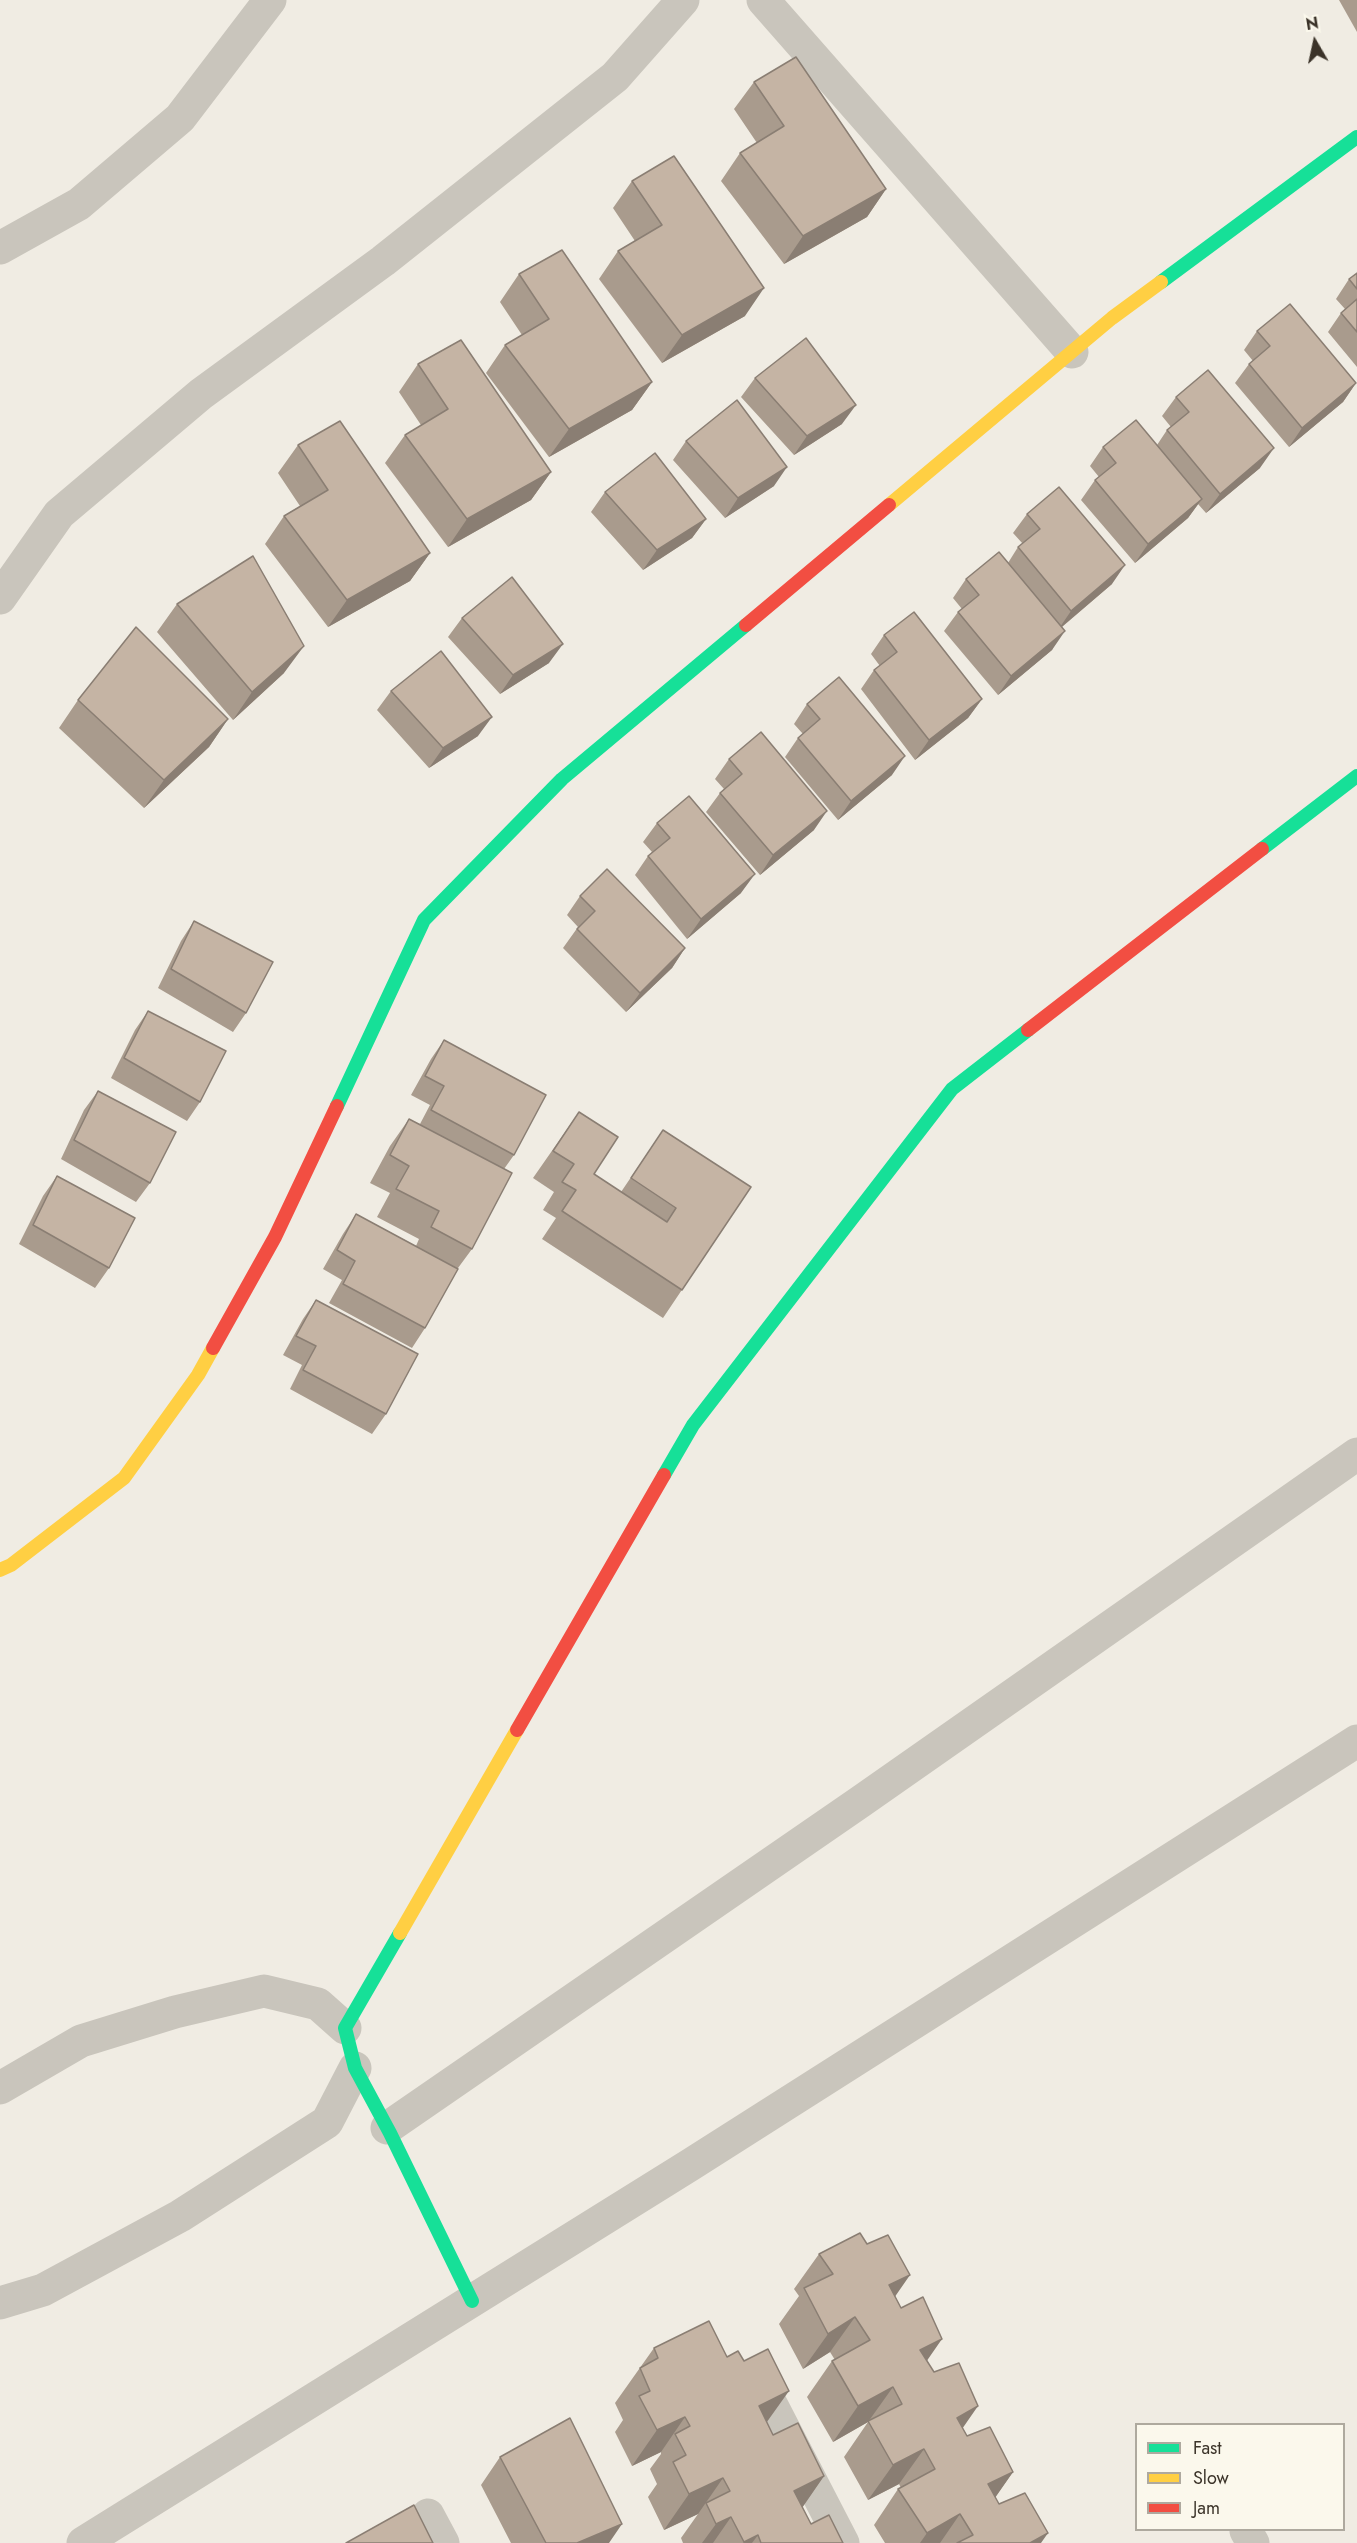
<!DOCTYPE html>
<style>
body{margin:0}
#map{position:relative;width:1357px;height:2543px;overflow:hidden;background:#f0ece3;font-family:Jost,sans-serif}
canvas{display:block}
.legend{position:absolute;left:1135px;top:2423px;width:210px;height:108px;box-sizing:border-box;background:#fbf8ec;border:2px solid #aea99e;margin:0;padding:8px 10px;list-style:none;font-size:18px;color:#3b3329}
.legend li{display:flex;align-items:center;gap:12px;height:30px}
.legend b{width:30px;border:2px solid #aea99e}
.north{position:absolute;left:1285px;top:12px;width:60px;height:60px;-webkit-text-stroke:4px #fbf8ec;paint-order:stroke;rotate:351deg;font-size:16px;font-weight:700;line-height:24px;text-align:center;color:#3b3329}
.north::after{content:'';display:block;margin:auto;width:21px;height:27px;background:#3b3329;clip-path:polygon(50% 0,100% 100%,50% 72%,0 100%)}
</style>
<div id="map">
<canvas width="1357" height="2543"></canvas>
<ul class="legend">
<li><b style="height:8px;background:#16e098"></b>Fast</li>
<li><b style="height:8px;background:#ffcf43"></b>Slow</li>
<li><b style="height:8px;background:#f24e42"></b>Jam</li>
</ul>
<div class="north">N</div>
</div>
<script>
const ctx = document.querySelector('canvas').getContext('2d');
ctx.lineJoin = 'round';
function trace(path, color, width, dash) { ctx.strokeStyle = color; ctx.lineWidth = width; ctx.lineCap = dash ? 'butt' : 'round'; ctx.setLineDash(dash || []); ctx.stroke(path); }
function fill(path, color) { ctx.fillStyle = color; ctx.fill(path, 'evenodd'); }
const street = new Path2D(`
 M763 0 1072 352
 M0 248 79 204 180 118 270 0
 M0 598 59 514 201 394 383 261 615 77 683 0
 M0 2088 81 2041 175 2012 264 1991 318 2004 345 2028
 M387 2128 860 1802 1357 1454
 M0 2303 43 2290 180 2216 327 2122 355 2068
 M769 2400 843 2543
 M428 2515 443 2543
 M1246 2531 1253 2543
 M83 2543 690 2165 1357 1741`);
const fast = new Path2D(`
 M1161 282 1357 137
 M1262 849 1357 776
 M337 1106 424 920 562 779 746 625
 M664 1475 693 1425 952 1089 1028 1030
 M400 1933 345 2028 355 2068 390 2133 472 2301`);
const slow = new Path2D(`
 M889 505 1112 318 1161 282
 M0 1570 11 1565 124 1478 198 1375 213 1348
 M400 1933 517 1730`);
const jam = new Path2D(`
 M746 625 889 505
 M1028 1030 1262 849
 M213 1348 275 1237 337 1106
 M517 1730 664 1475`);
const wall = new Path2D(`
 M1339 0H1357V32Z
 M754 82 886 189 867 217 784 264 721 181 740 153 757 143 734 109Z
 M632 181 745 316 662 363 599 279 618 251 635 241 613 208Z
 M1357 273V367L1328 332 1341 313 1345 309 1336 299 1349 279Z
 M519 274 652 382 632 410 549 457 486 373 505 345 522 335 500 302Z
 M1257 331 1356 383 1343 402 1289 447 1235 383 1249 364 1253 361 1244 350Z
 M418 364 551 472 531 500 448 547 385 463 405 435 421 425 399 392Z
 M755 378 842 424 794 455 741 397Z
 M1176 397 1260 468 1206 513 1198 504 1188 518 1135 563 1081 500 1095 480 1099 477 1090 466 1103 447 1157 445 1167 430 1171 427 1162 416Z
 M686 441 774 486 725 518 673 460Z
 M298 445 430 553 410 581 328 627 265 544 284 516 300 506 278 473Z
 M605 492 706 519 692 538 643 570 591 512Z
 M1027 514 1112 584 1062 627 1052 650 998 695 944 631 958 612 962 609 953 598 966 579 1008 563 1018 547 1023 544 1013 533Z
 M177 604 284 673 233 720 157 632Z
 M462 618 549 663 500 694 448 637Z
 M884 635 982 699 968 718 915 760 861 689 874 670 880 666 871 654Z
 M391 691 478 736 429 768 377 710Z
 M78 700 228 719 209 747 144 808 59 728Z
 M807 704 892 775 838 820 785 757 798 738 803 734 794 724Z
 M729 759 814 830 760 875 706 812 720 793 724 789 715 779Z
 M657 823 741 893 687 939 635 875 648 856 652 852 643 842Z
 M580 896 685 948 672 968 626 1012 563 948 578 927 567 915Z
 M194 921 246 1013 233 1032 158 988 181 941Z
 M148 1011 200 1102 187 1121 111 1078 135 1030Z
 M444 1040 514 1155 504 1169 472 1249 458 1268 425 1328 412 1348 329 1303 342 1280 323 1269 343 1234 356 1214 416 1246 419 1239 377 1217 390 1193 370 1183 390 1146 409 1119 420 1124 430 1105 411 1095 431 1059Z
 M98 1091 150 1183 136 1202 61 1159 84 1110Z
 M579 1112 594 1174 621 1192 663 1130 751 1187 663 1318 542 1239 556 1218 543 1210 554 1192 533 1178Z
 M57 1176 109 1268 95 1288 19 1244 43 1196Z
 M316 1300 386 1414 372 1434 290 1389 302 1365 283 1355 303 1319Z
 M819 2254 895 2296 927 2360 967 2436 1013 2472 995 2497 999 2504 1041 2543H885L874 2525 898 2489 901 2488 899 2484 868 2500 844 2457 868 2422 833 2442 807 2397 832 2361 835 2360 830 2352 803 2369 779 2324 799 2296 794 2289Z
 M654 2348 727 2357 767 2423 773 2435 824 2476 802 2507 811 2524 843 2543H683L681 2538 698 2514 664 2530 648 2497 657 2484 650 2469 661 2454V2452L632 2466 615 2432 623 2420 615 2403Z
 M500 2457 609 2543H511L481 2485Z`);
const shadedWall = new Path2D(`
 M886 189 867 217 784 264 803 236Z
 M764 288 745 316 662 363 682 335Z
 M652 382 632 410 549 457 569 429Z
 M1356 383 1343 402 1289 447 1302 428Z
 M856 405 842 424 794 455 807 436Z
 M1274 448 1260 468 1206 513 1220 494Z
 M787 467 774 486 725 518 738 498Z
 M551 472 531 500 448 547 467 519Z
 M1202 499 1188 518 1135 563 1148 544Z
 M706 519 692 538 643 570 657 550Z
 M430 553 410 581 328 627 347 600Z
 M1125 565 1112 584 1058 630 1071 611Z
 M1065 631 1052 650 998 695 1011 676Z
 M563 644 549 663 500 694 513 675Z
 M304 646 284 673 233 720 252 692Z
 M982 699 968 718 915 760 929 740Z
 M492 717 478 736 429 768 443 748Z
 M228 719 209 747 144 808 164 780Z
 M905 756 892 775 838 820 851 801Z
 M827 811 814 830 760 875 773 855Z
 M755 874 741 893 687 939 701 919Z
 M685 948 672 968 626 1012 640 993Z
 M910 2275 885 2311 889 2285Z
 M855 2317 830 2352 803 2369 828 2334Z
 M942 2339 917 2375 920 2350Z
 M893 2387 868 2422 833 2442 858 2406Z
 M789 2391 764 2426 759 2406Z
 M978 2406 953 2442 957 2418Z
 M685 2417 661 2452 632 2466 657 2430Z
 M924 2449 899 2484 868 2500 893 2465Z
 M1013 2472 988 2508V2484Z
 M824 2476 800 2511 794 2491Z
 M723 2478 698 2514 664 2530 689 2494Z
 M960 2514 940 2543H920L927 2533Z
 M731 2517 713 2543H702L716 2524Z
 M622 2524 609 2543H577Z
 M1048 2533 1041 2543H1030Z
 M758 2535 752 2543H743L744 2542Z`);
const building = new Path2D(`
 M796 57 886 189 803 236 740 153 784 126 754 82Z
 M674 156 764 288 682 335 618 251 662 225 632 181Z
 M562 250 652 382 569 429 505 345 549 319 519 274Z
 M1357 273V289L1349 279Z
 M1357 299V332L1341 313Z
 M1290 304 1356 383 1302 428 1249 364 1270 346 1257 331Z
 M806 338 856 405 807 436 755 378Z
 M461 340 551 472 467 519 405 435 448 409 418 364Z
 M1208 370 1274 448 1220 494 1167 430 1189 412 1176 397Z
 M737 400 787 467 738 498 686 441Z
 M1136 420 1202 499 1148 544 1095 480 1116 463 1103 447Z
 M340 421 430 553 347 600 284 516 328 490 298 445Z
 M655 453 706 519 657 550 605 492Z
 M1059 487 1125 565 1071 611 1018 547 1040 529 1027 514Z
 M999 552 1065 631 1011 676 958 612 979 595 966 579Z
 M253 556 304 646 252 692 177 604Z
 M512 577 563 644 513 675 462 618Z
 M914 612 982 699 929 740 874 670 897 652 884 635Z
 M136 627 228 719 164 780 78 700Z
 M441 651 492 717 443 748 391 691Z
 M839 677 905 756 851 801 798 738 820 719 807 704Z
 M761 732 827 811 773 855 720 793 742 774 729 759Z
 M689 796 755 874 701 919 648 856 670 838 657 823Z
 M607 869 685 948 640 993 577 929 595 911 580 896Z
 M194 921 273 962 246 1013 171 969Z
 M148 1011 226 1051 200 1102 124 1058Z
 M444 1040 546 1095 514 1155 431 1110 444 1086 425 1076Z
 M98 1091 176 1132 150 1183 74 1140Z
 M579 1112 618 1137 594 1174 667 1222 676 1208 631 1178 663 1130 751 1187 682 1290 562 1211 576 1190 562 1182 574 1164 553 1151Z
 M409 1119 512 1173 472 1249 431 1227 439 1211 396 1189 409 1166 390 1155Z
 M57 1176 135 1218 109 1268 33 1225Z
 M356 1214 458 1269 425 1328 343 1284 355 1261 337 1250Z
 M316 1300 418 1354 386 1414 303 1370 316 1346 296 1336Z
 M860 2233 867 2244 888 2235 910 2275 889 2285 901 2308 923 2297 942 2339 920 2350 934 2372 959 2363 978 2406 957 2418 967 2436 990 2427 1013 2472 988 2484 999 2504 1025 2493 1048 2533 1030 2543H957L973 2535 960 2514 927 2533 898 2489 935 2469 924 2449 893 2465 868 2421 902 2404 893 2387 858 2406 832 2361 870 2340 855 2317 828 2334 804 2288 833 2274 819 2254Z
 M709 2321 727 2357 738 2351 744 2361 768 2349 789 2391 759 2406 773 2435 798 2423 824 2476 794 2491 811 2524 829 2515 843 2543H761L758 2535 744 2542 731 2517 716 2524 706 2503 730 2491 723 2478 689 2494 673 2462 686 2455 675 2434 690 2426 685 2417 657 2430 639 2396 650 2391 640 2368 658 2358 654 2348Z
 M570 2418 622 2524 577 2543H546L500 2457Z
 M414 2505 433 2543H346Z`);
trace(street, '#c9c5bc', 33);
trace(fast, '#16e098', 14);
trace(slow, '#ffcf43', 14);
trace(jam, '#f24e42', 14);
fill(wall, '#a99b8d');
fill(shadedWall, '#8a7e73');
fill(building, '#c5b4a4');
trace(building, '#8a7e73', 1.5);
</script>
